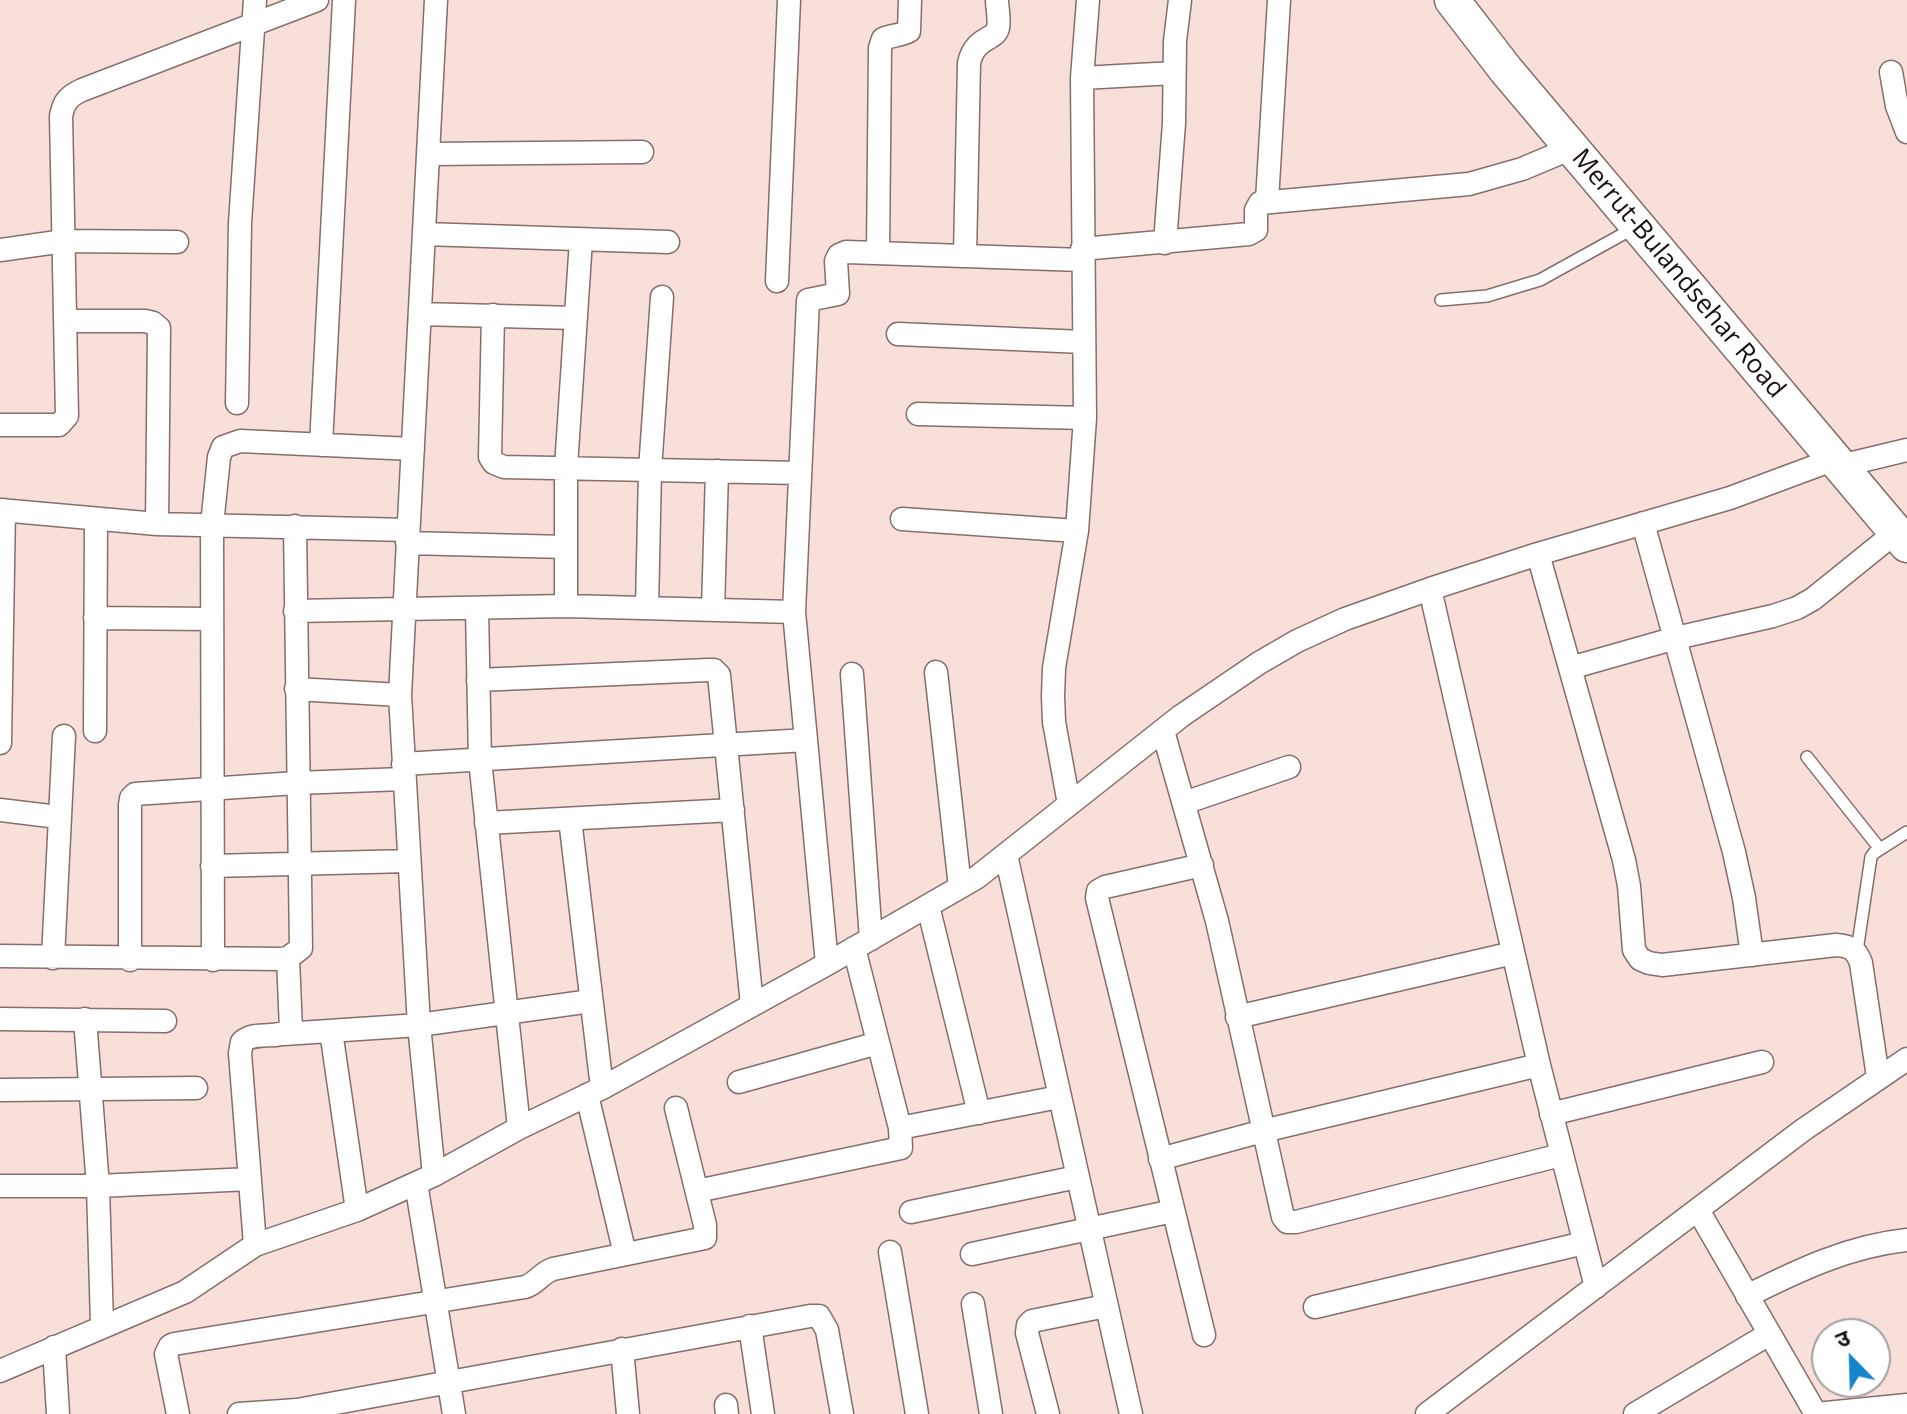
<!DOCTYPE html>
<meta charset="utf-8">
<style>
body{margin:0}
#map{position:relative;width:1907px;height:1414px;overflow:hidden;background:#f8dfd9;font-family:"Open Sans","Noto Sans Devanagari",sans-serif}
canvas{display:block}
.north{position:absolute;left:1811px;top:1318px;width:80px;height:80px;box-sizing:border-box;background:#fff;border:2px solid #a3a09f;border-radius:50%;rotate:337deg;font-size:22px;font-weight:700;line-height:32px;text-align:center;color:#1a120f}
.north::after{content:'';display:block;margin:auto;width:28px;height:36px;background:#1683cd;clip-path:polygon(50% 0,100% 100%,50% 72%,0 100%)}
</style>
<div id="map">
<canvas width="1907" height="1414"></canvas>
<div class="north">उ</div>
</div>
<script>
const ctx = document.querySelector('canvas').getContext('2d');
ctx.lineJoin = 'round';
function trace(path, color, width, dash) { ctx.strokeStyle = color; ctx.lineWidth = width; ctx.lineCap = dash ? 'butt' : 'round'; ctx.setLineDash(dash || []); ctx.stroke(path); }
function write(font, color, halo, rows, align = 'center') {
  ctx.font = font + ' "Open Sans",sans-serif'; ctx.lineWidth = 7; ctx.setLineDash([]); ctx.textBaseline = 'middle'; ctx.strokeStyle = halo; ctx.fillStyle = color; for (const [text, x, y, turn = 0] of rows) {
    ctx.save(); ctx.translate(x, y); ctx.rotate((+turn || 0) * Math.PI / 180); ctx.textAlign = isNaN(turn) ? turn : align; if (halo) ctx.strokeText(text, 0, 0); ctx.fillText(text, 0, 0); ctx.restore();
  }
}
const lane = new Path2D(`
 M1441 300 1487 296 1540 280 1634 228
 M1807 757 1880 849
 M1857 951 1871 857 1874 853 1907 832`);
const street = new Path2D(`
 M1891 72 1897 106 1907 132
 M1082 78 1174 73
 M428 154 642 152
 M1267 201 1279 0
 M424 234 668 242
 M1165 243 1174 123 1175 41 1180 0
 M1082 249 1249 234 1256 230V210L1260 203 1469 184 1522 169 1572 148
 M0 250 64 241 177 242
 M878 252 880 48 883 39C892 35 900 36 909 31L910 0
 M965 256 969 63C975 36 995 41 998 28 1000 20 997 8 997 0
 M777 281 789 0
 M420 314 576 318
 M493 315 490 457 494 463 504 467 799 473
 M66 321H145L153 323 159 328 157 524
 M898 334 1083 342
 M237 403 240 223 255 0
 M918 414 1085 418
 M0 425H59L67 416 61 116C64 101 69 96 82 90L317 0
 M321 445 344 0
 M1840 466 1907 450
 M0 510 157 524 408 530
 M902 519 1077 531
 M1643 523 1734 852 1744 898 1752 955
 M407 543 566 547
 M1538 554 1624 860 1629 886 1634 950 1640 959 1649 963 1662 965 1836 945C1850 946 1856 949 1861 963L1878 1077
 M1430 589 1539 1065 1596 1287
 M566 606V467L581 240
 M647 608 650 470 662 297
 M477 609 480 760 519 1128
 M713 610 717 471
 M295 611 566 606 794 612
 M95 618 212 619
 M1570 668 1676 638 1773 616 1797 608 1813 599 1896 532
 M936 672 960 887
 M852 674 871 939
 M478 680 708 670H714L719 675 752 1005
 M296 689 400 695
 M95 731 96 519
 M1163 731 1217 921 1283 1217 1287 1222H1296L1561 1155
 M0 743 4 510
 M403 764 806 740
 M1184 803 1289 767
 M1069 804 1054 722 1053 696 1054 668 1077 531 1085 418 1082 78 1088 0
 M0 810 58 817
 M570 819 602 1088
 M486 823 733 810
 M1006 855 1131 1414
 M1202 865 1105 887 1098 891 1097 898 1204 1335
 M212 866 408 861
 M928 906 979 1113
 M0 956 281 959 288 958 301 948 295 526
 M53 958 64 736
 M130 960V805L131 798 135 794 296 783 403 779
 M213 960 212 525 219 457 223 447 240 441 413 449
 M827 964 794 612 808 300 838 294 836 261 839 255 846 252 1082 260
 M1237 1017 1513 953
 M0 1019 165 1021
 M85 1019 98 1186 102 1325
 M331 1031 357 1210
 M284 1034 419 1025 591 1001
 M739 1082 878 1043
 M0 1090 196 1088
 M587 1095 625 1254
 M1551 1114 1762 1062
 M900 1128 1059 1097
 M1160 1159 1263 1131 1539 1065
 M434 1175 419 1025 400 695 436 0
 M416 1183 454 1414
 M0 1186H98L250 1179
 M697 1191 901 1148 900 1128 854 948
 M1698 1210 1816 1414
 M911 1212 1077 1177
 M255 1245 240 1053 242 1042C256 1030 276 1040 291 1030L288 958
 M890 1252 917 1414
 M972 1254 1173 1211
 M1747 1296C1799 1270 1849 1246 1907 1240
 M973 1304 991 1414
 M1315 1307 1584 1243
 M750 1326 763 1414
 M54 1347 58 1414
 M622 1349 628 1414
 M0 1371 185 1292 255 1245 357 1210 434 1175 519 1128 602 1088 827 964 976 878 1181 716 1259 663 1297 641 1345 619 1430 589 1538 554 1730 498 1835 459
 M726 1405 727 1414
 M178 1414 166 1354 170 1346 174 1344 525 1287C536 1284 541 1273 553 1269L705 1238V1225L676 1108
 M239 1414 297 1410 810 1316H819L827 1330 842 1414
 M1048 1414 1027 1333 1028 1325 1032 1321 1106 1306
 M1427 1414 1803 1130 1907 1059
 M1635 1414 1769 1334
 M1816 1414 1907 1405`);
const primary = new Path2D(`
 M1452 0 1506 70 1907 545`);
const streetNames = [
 ["Merrut-Bulandsehar Road",1678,274,50]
];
trace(lane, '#856f6a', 14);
trace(street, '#856f6a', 25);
trace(primary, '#856f6a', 37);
trace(lane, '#fff', 11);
trace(street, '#fff', 22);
trace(primary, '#fff', 34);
write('26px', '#1a120f', '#fff', streetNames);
</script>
